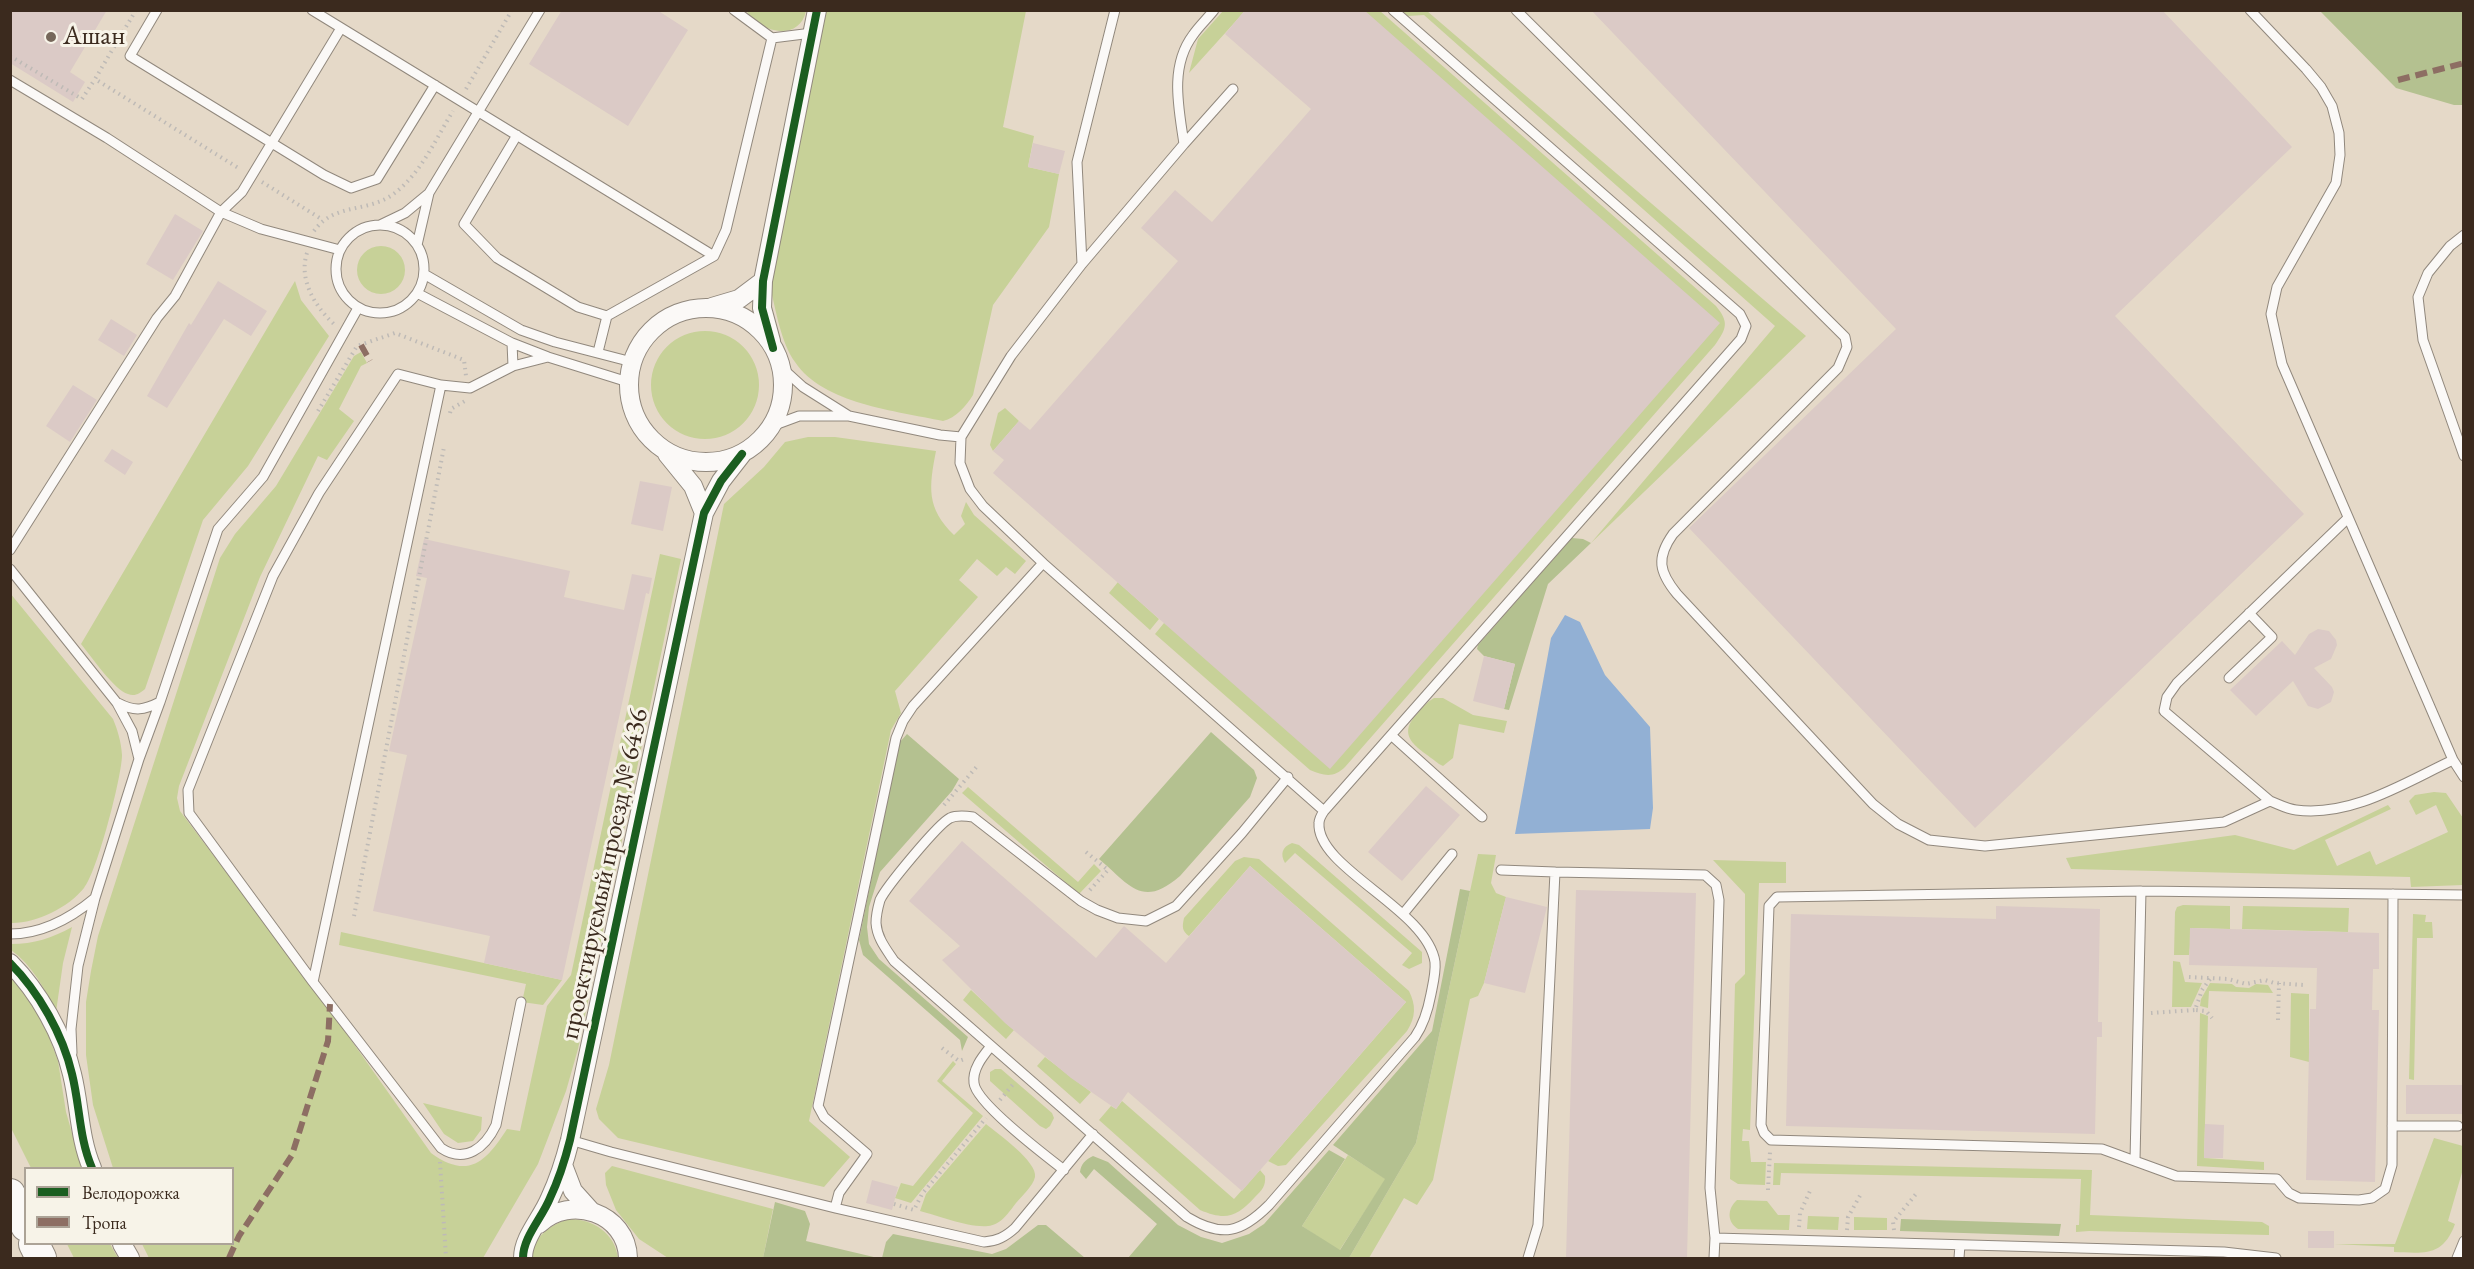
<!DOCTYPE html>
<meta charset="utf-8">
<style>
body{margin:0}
#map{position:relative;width:2474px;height:1269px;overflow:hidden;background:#e5d9c8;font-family:"EB Garamond",serif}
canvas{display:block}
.frame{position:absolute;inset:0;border:12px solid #3b2a1e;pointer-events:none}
.legend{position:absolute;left:24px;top:1167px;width:210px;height:78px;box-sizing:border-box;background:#f7f3e8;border:2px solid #aca397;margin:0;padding:8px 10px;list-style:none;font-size:18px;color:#3b2a1e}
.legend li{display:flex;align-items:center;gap:12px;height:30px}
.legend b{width:30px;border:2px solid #aca397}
</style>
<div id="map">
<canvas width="2474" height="1269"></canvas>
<div class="frame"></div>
<ul class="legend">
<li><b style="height:8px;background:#1b5e20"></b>Велодорожка</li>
<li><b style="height:8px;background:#8d6e63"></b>Тропа</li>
</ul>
</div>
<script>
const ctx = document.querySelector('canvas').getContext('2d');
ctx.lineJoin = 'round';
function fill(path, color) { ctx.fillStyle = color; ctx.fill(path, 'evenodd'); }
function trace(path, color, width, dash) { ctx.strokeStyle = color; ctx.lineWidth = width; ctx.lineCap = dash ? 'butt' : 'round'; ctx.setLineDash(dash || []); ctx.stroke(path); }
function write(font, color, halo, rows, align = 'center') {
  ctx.font = font + ' "EB Garamond",serif'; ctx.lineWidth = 6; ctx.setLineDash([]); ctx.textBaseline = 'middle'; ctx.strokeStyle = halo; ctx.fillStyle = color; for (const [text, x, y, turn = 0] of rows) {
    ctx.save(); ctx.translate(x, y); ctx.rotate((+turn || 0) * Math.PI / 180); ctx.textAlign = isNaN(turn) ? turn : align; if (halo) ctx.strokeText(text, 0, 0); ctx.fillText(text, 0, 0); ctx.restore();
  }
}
const green = new Path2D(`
 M746 10 806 11C799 43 758 32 746 10Z
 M826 11H1026L1003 127 1034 136 1028 167 1059 174 1049 227 993 305 973 395C966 406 956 418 943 421 897 411 823 404 795 362 781 343 776 310 770 287Z
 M1223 11H1245L1189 73 1198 39Z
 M1364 11H1380L1716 306C1729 322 1727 328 1715 345L1345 767C1334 778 1324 776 1310 770L1155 634 1164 623Z
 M1402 11H1427L1806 336 1591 543 1775 326 1424 15 1408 16Z
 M357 270a24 24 0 1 1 48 0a24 24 0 1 1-48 0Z
 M295 281 301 300 329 336 248 466 203 520 145 689C140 693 135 697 128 694 114 690 91 656 81 644Z
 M651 385a54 54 0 1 1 108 0a54 54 0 1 1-108 0Z
 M361 352 367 363 361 366 339 409 354 421 327 460 318 456 260 577 179 786 177 798 180 811 327 1006 431 1153C468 1180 486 1162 507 1129L520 1131 547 1006 571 975 660 554 681 559 578 1049 566 1091 538 1164 483 1258H149L142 1244H232V1168H113L93 1105 86 1055V1002L91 971 98 936 220 558 235 534 276 486 354 356Z
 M1005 408 1019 421 993 451 990 445 998 413Z
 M808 437H835L936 451C929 487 926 508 954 535L965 524 961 516 966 502 974 515 1026 561 1015 574 1006 567 997 576 977 559 959 580 978 597 895 691 901 713 891 730 809 1121 850 1157 824 1187 618 1138 599 1119 596 1109 609 1065 724 504 764 467 785 442Z
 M1118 582 1159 619 1150 630 1109 593Z
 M10 593 113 719C118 731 121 742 122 755 122 776 97 873 84 888 68 908 35 924 10 923Z
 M1434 698H1443L1473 715 1507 721 1504 733 1459 724 1453 758 1443 766 1439 764C1421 749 1394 738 1417 714 1422 708 1427 702 1434 698Z
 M968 787 1078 882 1094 864 1101 871 1079 894 962 793Z
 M2434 792 2446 793 2463 818V885L2411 887 2410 877 2071 869 2066 858 2235 835 2294 850 2388 805 2391 809 2325 840 2337 866 2370 851 2376 865 2448 832 2436 805 2416 815 2409 801 2415 795Z
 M1292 843 1299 845 1422 952V963L1409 969 1402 965 1412 953 1295 853 1285 863C1280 854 1282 847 1292 843Z
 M1478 854 1496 855 1491 883 1496 893 1506 897 1484 983 1478 996 1470 999 1433 1180 1417 1205 1404 1198 1369 1258H1349L1416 1143Z
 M1244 857 1259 859 1409 991C1416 1005 1416 1017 1407 1031L1286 1165 1278 1166 1268 1161 1406 1002 1250 866 1189 936C1182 931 1182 927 1184 918L1235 861Z
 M1713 860 1786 862V883H1759L1750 1130 1743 1129 1742 1141H1749L1751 1162H1766L1765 1185 1738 1184 1730 1179 1735 984 1745 974V894Z
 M2183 905 2230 906V929L2192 928 2189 955H2174L2175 912 2177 907Z
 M2243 906 2349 908 2348 932 2242 929Z
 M2413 914 2426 915 2425 922H2432L2433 938H2417L2414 1080 2409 1079Z
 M72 927 63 963 56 1012C45 989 32 965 11 950V944C34 944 52 938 72 927Z
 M341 932 562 980 543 1005 522 1002 526 984 339 945Z
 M2173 961 2180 962 2185 982 2202 983 2191 1007H2172Z
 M11 975 37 1011 49 1037 58 1061 66 1112 82 1168H31L11 1128Z
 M2210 983 2232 984 2236 987 2249 988 2256 984 2268 985 2273 993 2209 991 2208 1008 2200 1006 2201 999Z
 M971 990 1014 1030 1006 1039 963 1000Z
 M2291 993 2309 994V1062L2290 1057Z
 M2200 1013 2208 1016 2204 1158 2264 1162V1170L2197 1166Z
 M1045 1057 1091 1092 1080 1104 1037 1066Z
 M953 1061 956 1064 942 1081 983 1116 911 1203 895 1198 901 1183 913 1186 973 1113 937 1081Z
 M995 1069H1001L1052 1113 1054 1118 1050 1126 1046 1129 1040 1126 990 1081V1072Z
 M1122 1101 1234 1199 1260 1170 1265 1176C1266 1186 1262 1190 1255 1197 1237 1217 1226 1221 1200 1210L1099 1120 1111 1106 1116 1109Z
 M423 1103 482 1117 481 1130 473 1141 458 1143 444 1134Z
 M986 1124C997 1133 1038 1162 1035 1177 1033 1186 1022 1196 1016 1203 1009 1212 1001 1225 988 1226 969 1228 939 1216 920 1211L926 1194Z
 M2434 1138 2463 1146V1169L2448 1221 2455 1224C2443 1257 2424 1253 2394 1252V1247L2334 1244H2395Z
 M1348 1155 1386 1179 1339 1251 1302 1226Z
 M1774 1163 2092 1170 2090 1215 2262 1222 2269 1226V1235L2089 1231 2076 1232V1225H2079L2081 1179 1781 1173 1780 1185H1773Z
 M612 1166 773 1209 763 1258H668L639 1239 616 1210 606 1185 605 1173Z
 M1737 1200 1767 1201 1778 1215H1790L1789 1230 1738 1229C1727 1222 1727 1209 1737 1200Z
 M1808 1216 1839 1217 1838 1230 1807 1229Z
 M1854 1217 1887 1218V1230H1854Z
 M569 1219C593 1219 615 1233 618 1258H531C534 1237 549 1225 569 1219Z
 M67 1244H110L118 1258H74Z`);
const forest = new Path2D(`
 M2320 11H2463V105H2454L2396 88Z
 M1572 538 1583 539 1591 543 1548 584 1509 710 1504 709 1515 664 1484 656 1477 649 1478 645Z
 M1211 732 1254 770 1257 778 1250 797 1180 876C1142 909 1130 885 1099 859Z
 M907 734 959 779 952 791 880 872 869 907 867 927 869 944 879 959 968 1037 962 1051 960 1040 863 955 859 940 899 743Z
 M1460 889 1470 891 1416 1143 1349 1258H1128L1157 1224 1094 1169 1086 1179 1080 1172C1081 1164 1085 1160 1093 1156L1108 1162 1178 1225 1201 1237 1222 1243 1249 1234 1264 1224 1329 1150 1345 1159 1302 1226 1340 1250 1385 1179 1333 1145 1432 1031Z
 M775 1202 805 1211 810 1224 806 1241 878 1258H763Z
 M1901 1219 2061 1224 2059 1236 1900 1231Z
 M1038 1225H1046L1085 1258H882L886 1242 893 1234 992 1254 1006 1249Z`);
const water = new Path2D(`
 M1565 615 1580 622 1605 675 1650 727 1653 808 1650 829 1515 834 1551 638Z`);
const building = new Path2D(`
 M10 10H107L70 72 85 82 73 102 10 63Z
 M562 10H657L688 30 628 126 529 64Z
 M1245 10H1364L1720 323 1330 769 993 473 1004 460 993 451 1019 421 1030 430 1178 261 1141 228 1175 190 1212 222 1311 109 1225 34Z
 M1591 10H2162L2292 147 2115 316 2304 514 1975 828 1689 528 1896 329Z
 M1033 143 1065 151 1059 174 1028 167Z
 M175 214 203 231 173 280 146 264Z
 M218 281 267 311 251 336 224 319 167 408 147 396 189 323 191 325Z
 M111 319 137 335 124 356 98 340Z
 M73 385 97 400 70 442 46 426Z
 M112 449 133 462 125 475 104 461Z
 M640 481 672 487 663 531 631 524Z
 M424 539 570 571 564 597 624 610 632 574 652 578 649 594 646 593 562 980 484 963 490 936 373 911 407 755 389 751 427 578 416 576Z
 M2318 629 2329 631 2336 640 2337 645 2331 659 2314 668 2332 687 2334 692 2331 702 2318 709 2308 706 2293 681 2256 716 2230 690 2282 641 2295 655 2309 634Z
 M1484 656 1515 664 1504 709 1473 701Z
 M1426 786 1460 815 1402 881 1368 852Z
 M962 841 1096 958 1124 926 1166 963 1250 866 1406 1002 1242 1191 1128 1092 1116 1109 1071 1078 1005 1023 942 960 960 946 909 901Z
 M1576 890 1696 893 1687 1258H1566Z
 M1506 897 1547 907 1525 993 1484 983Z
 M1996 906 2100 909 2098 1022H2102V1037H2097L2095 1134 1786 1126 1791 914 1996 919Z
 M2190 928 2379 933V969H2373L2372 1010H2379L2375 1182 2306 1180 2310 1009H2316L2317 968 2189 965Z
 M2406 1085H2463V1114H2406Z
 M2205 1124 2224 1125 2223 1158H2204Z
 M872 1180 898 1187 892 1210 866 1203Z
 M2308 1231H2334V1248H2308Z`);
const path = new Path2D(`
 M136 10 95 79 240 169
 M10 56 82 99 95 79
 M466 89 512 10
 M262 182 323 220
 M314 231C333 204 364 212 389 197 419 178 435 140 453 111
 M307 253C298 280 316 308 335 325
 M318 411 357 346 395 333 464 360 466 376
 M450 413 451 409 465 401
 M944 805 979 764
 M1086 852 1108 870 1089 891
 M354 916 444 447
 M2189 977 2228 979 2246 984 2265 980 2274 983 2304 985
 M2210 979 2202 990 2195 1010 2206 1011 2212 1018
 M2151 1013 2195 1010
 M2278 1020 2279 983
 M942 1048 959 1061 967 1058
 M1000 1100 1014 1083
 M440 1162 446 1258
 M1768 1190 1770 1152
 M894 1204 914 1210 922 1194 986 1118
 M1799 1227 1800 1213 1810 1191
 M1847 1230 1848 1217 1862 1192
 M1894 1230 1893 1222 1916 1194`);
const service = new Path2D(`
 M157 10 130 56 324 175 351 188 377 179 435 85
 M312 10 714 256
 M734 10 772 38 812 33
 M1214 10C1207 19 1199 26 1193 35 1169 67 1179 109 1184 144L1082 264 1011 356 961 437 960 463 970 489 983 506 1043 563 1324 811
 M1516 10 1845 337 1847 347 1838 368 1673 534C1656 558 1659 572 1677 594L1873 804 1898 824 1929 840 1985 846 2224 822 2270 801C2278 804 2287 809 2296 810 2352 817 2404 783 2453 760
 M2250 10 2306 69 2321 87 2332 106 2339 133 2340 155 2336 183 2277 287 2271 314 2282 364 2453 760 2464 777
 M10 80 107 138 221 212 261 229 340 250
 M517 135 464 224 497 258 578 307 607 316 714 256 726 230 772 38
 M1184 144 1233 89
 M380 225 405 213 428 194
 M336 269a44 44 0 1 1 88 0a44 44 0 1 1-88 0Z
 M2464 235 2450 246 2428 273 2418 297 2423 340 2464 456
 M417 245 429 193 540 10
 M1082 264 1077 162 1115 10
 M424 274 521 330 555 342 632 362
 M417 293 512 343 548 357 628 382
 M512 343 513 366
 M598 352 607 316
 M781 367 803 387 849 416
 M441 385 398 374 319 493 273 576 188 790 189 813 313 982 441 1148C465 1164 485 1148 496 1125L521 1002
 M772 426 799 416H849L940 435 961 437
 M10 550 157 318 175 296 221 212 242 192 341 28
 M10 569 117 703 132 731 139 759
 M2229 678 2272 637 2249 613
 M118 703C135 712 144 710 160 702
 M1391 735 1482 817
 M1288 777 1242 833 1176 906 1146 921 1118 918 1097 910 1081 901 973 817C966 816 957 815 950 818 938 824 886 887 880 900 878 907 876 916 876 923 877 938 886 949 894 961L1187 1217C1222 1238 1241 1233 1269 1205L1415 1037C1424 1024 1428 1010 1431 994 1433 984 1436 972 1435 962 1427 909 1316 868 1319 823 1319 819 1322 814 1324 811L1741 339 1746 326 1740 314 1393 10
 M2270 801 2164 711 2167 697 2177 683 2348 518
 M1501 870 1555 872
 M2393 894 2392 1165 2385 1189 2372 1198 2359 1200 2299 1198 2289 1193 2277 1179 2176 1176 2102 1149 1771 1140 1764 1133 1761 1125 1769 906 1777 897 2141 891 2464 895
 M1403 914 1452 854
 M10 934C43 934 71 918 95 898
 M313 982 441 385 470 388 513 366 548 357
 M991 1046C983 1056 972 1069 974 1083 976 1103 1046 1156 1064 1170
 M72 1053 71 1029 78 966 95 898 139 759 160 702 218 529 263 477 358 308
 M2392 1126H2458
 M570 1140 611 1152 835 1208 984 1242C997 1241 1005 1237 1015 1228L1093 1134
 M2135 1160 2141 891
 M835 1208 839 1193 867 1154 824 1117 818 1106 896 738 903 721 913 706 1043 563
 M1715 1238 2224 1252 2276 1258
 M1528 1258 1538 1225 1555 872 1705 875 1716 885 1719 900 1710 1188 1715 1238 1714 1258
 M1959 1258 1960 1245
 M2457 1258 2464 1241`);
const minor = new Path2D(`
 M712 307 739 299 763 281
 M629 385a77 77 0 1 1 154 0a77 77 0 1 1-154 0Z
 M771 341 762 308 763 281 817 10
 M667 454 693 486 704 513
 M10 963C39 992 63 1035 72 1074 80 1106 79 1138 92 1168
 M563 1165 573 1191 591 1211
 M539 1224C570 1194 627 1213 628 1258
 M122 1244 130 1258
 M523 1258C523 1237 542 1218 550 1198 559 1179 565 1160 570 1140L704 513 721 481 742 454`);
const trunk = new Path2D(`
 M10 1194 26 1226
 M34 1244 41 1258`);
const quiet = new Path2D(`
 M2398 80 2464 63
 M361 345 370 361
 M229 1258 239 1236 292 1155 328 1041 330 1004`);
const cycleway = new Path2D(`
 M773 348 762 308 763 281 817 10
 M10 963C39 992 63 1035 72 1074 80 1106 79 1138 92 1168
 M523 1258C523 1237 542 1218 550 1198 559 1179 565 1160 570 1140L704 513 721 481 742 454`);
const markers = [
 [51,37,6,"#76675a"]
];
const poiNames = [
 ["Ашан",63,37]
];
const streetNames = [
 ["проектируемый проезд № 6436",605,874,-78]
];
fill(green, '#c7d198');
fill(forest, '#b4c190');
fill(water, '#92b0d4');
fill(building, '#dbcac6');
trace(service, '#91887d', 11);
trace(minor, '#91887d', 20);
trace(trunk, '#91887d', 32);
trace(path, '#bebab6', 4, [1.5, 4.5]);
trace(service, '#fbf9f7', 9);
trace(minor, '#fbf9f7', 18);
trace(trunk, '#fbf9f7', 30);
trace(quiet, '#8d6e63', 6, [12, 6]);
trace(cycleway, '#1b5e20', 8);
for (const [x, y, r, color] of markers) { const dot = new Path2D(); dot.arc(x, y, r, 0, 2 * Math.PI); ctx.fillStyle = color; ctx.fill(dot); trace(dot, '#f7f3e8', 2); }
write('27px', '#3b2a1e', '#f7f3e8', poiNames, 'left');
write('27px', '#3b2a1e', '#f7f3e8', streetNames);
</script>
